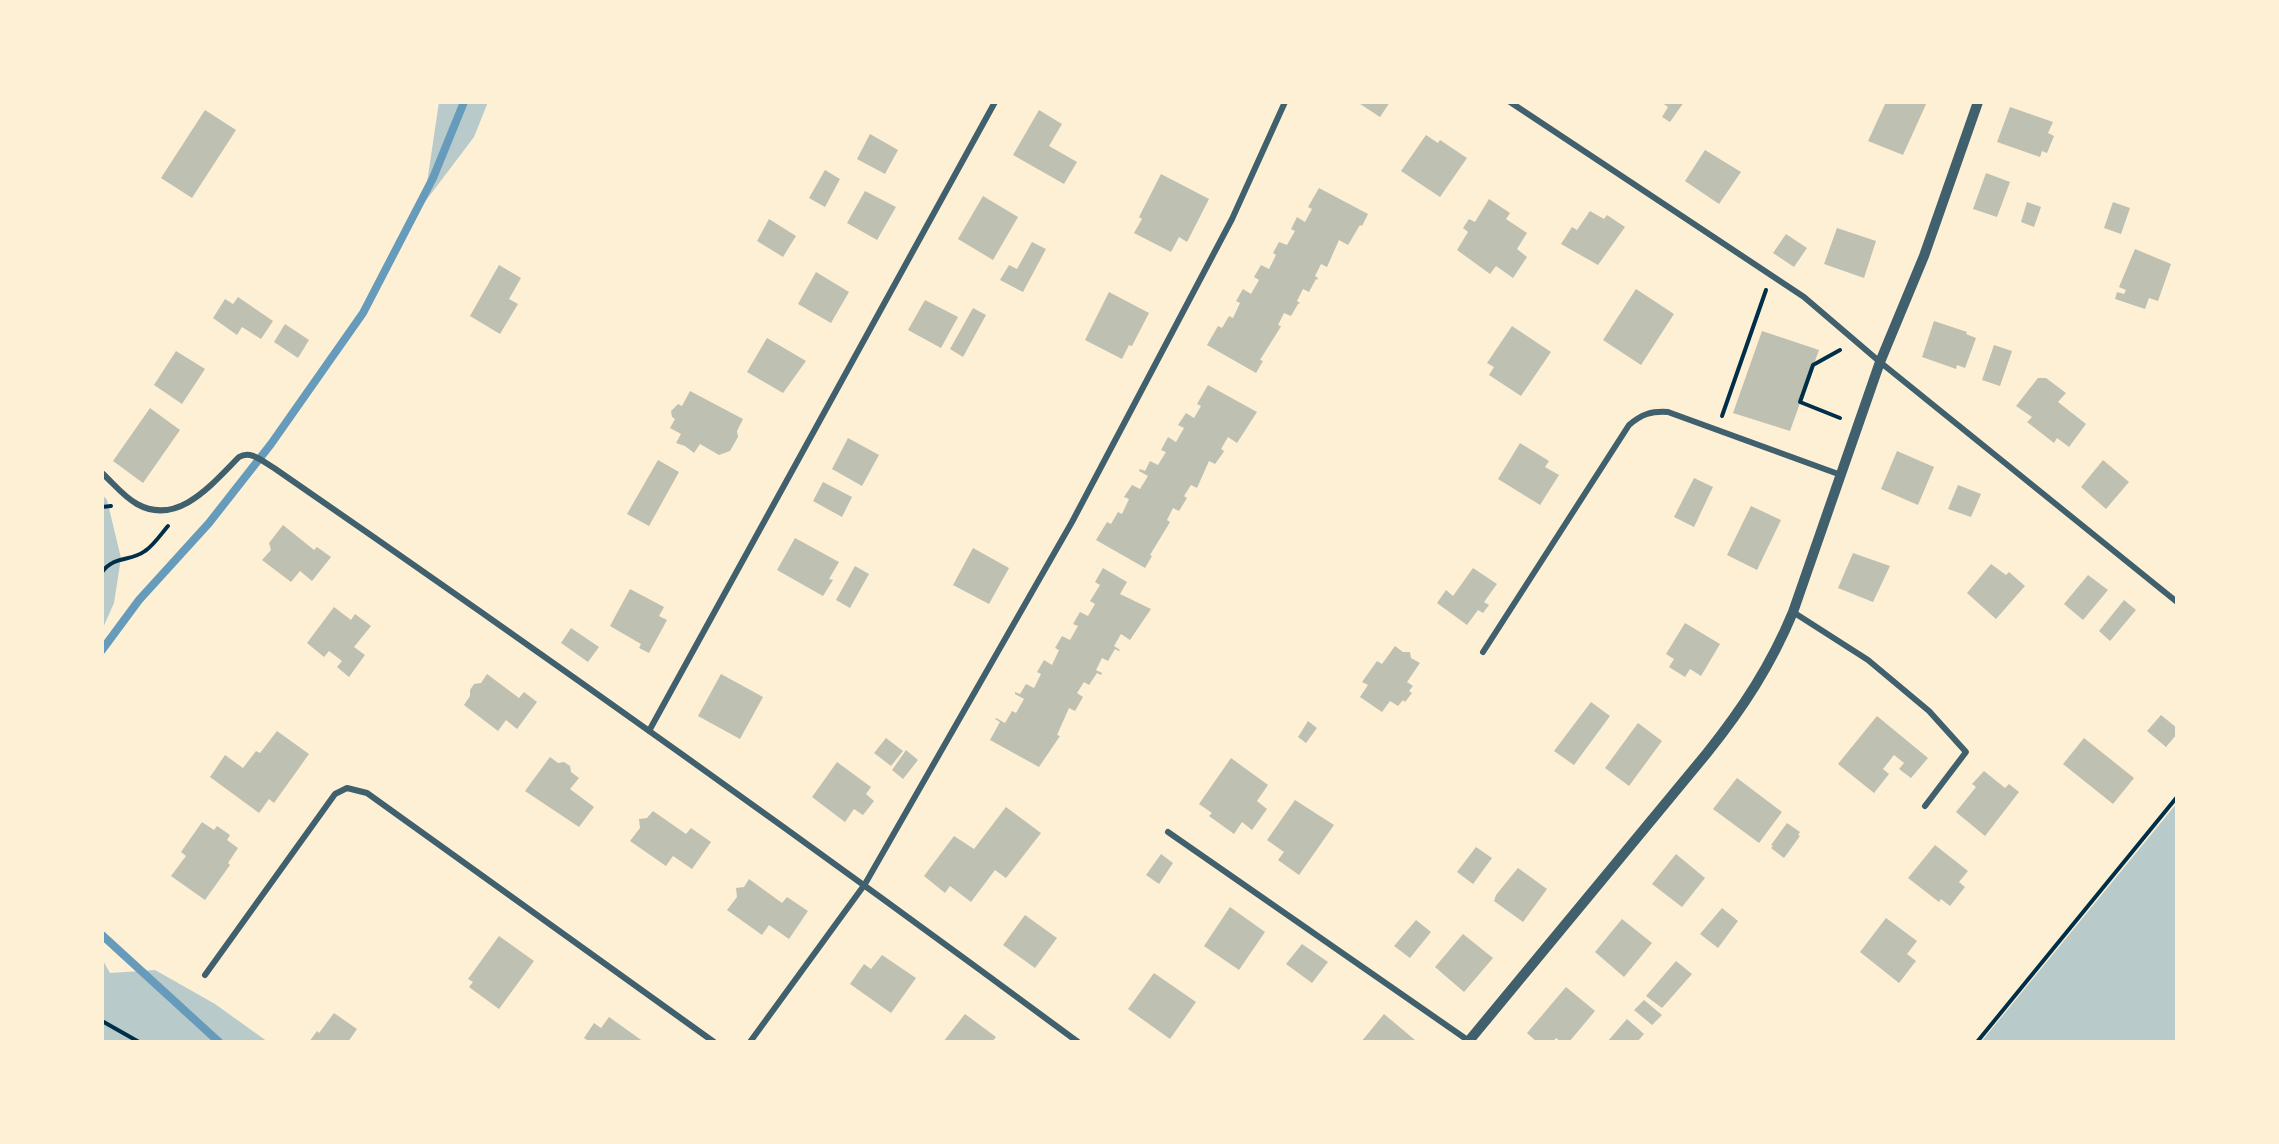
<!DOCTYPE html>
<style>
body{margin:0}
#map{position:relative;width:2279px;height:1144px;overflow:hidden;background:#fdf0d5;font-family:Helvetica,sans-serif}
canvas{display:block}
.frame{position:absolute;inset:0;border:104px solid #fdf0d5;pointer-events:none}
</style>
<div id="map">
<canvas width="2279" height="1144"></canvas>
<div class="frame"></div>
</div>
<script>
const ctx = document.querySelector('canvas').getContext('2d');
ctx.lineJoin = 'round';
function fill(path, color) { ctx.fillStyle = color; ctx.fill(path, 'evenodd'); }
function trace(path, color, width, dash) { ctx.strokeStyle = color; ctx.lineWidth = width; ctx.lineCap = dash ? 'butt' : 'round'; ctx.setLineDash(dash || []); ctx.stroke(path); }
const green = new Path2D(`
 M439 102H488L474 137 424 203Z
 M102 494 107 500 121 558 114 603 102 630Z
 M2177 803V1042H1981Z
 M102 959 110 973 155 970 215 1004 268 1042H102Z`);
const stream = new Path2D(`
 M102 650 139 600 209 523 271 444 363 313 433 178 464 102
 M102 935 219 1042`);
const building = new Path2D(`
 M1357 102H1390L1380 117Z
 M1661 102H1684L1670 122 1662 117 1668 107Z
 M1886 102H1927L1903 155 1868 141Z
 M2010 107 2053 122 2048 133 2054 136 2047 153 2042 151 2040 157 1997 142Z
 M205 110 236 130 192 198 161 178Z
 M1039 110 1062 124 1049 146 1077 162 1064 184 1013 155Z
 M870 134 898 150 885 174 857 159Z
 M1426 135 1438 143 1440 140 1467 158 1440 197 1401 171Z
 M1705 150 1741 172 1719 204 1685 181Z
 M825 170 840 179 825 207 809 198Z
 M1986 173 2010 182 1997 217 1973 209Z
 M1161 174 1209 199 1187 242 1179 237 1171 252 1134 233 1142 219 1139 217Z
 M1319 188 1368 214 1362 226 1360 225 1348 245 1339 240 1327 267 1321 264 1315 276 1318 278 1317 280 1316 279 1309 292 1303 289 1297 301 1300 303 1298 304 1291 316 1284 313 1278 325 1281 326 1280 328 1260 360 1263 361 1256 373 1207 345 1218 326 1222 328 1229 316 1233 318 1240 303 1236 301 1243 289 1251 294 1259 280 1254 277 1261 265 1269 269 1276 255 1273 253 1279 242 1287 245 1295 231 1291 229 1297 217 1305 222 1312 209 1308 207Z
 M865 191 896 207 877 240 847 223Z
 M983 196 1018 217 993 260 958 239Z
 M1489 199 1510 213 1506 219 1527 233 1517 249 1527 257 1513 278 1496 266 1490 274 1457 250 1468 232 1463 228 1469 219 1475 222Z
 M2027 202 2041 207 2034 227 2021 222Z
 M2113 202 2130 208 2121 234 2104 228Z
 M1590 211 1604 219 1607 215 1625 227 1598 265 1561 244 1572 227 1577 230Z
 M769 219 796 236 783 257 757 241Z
 M1837 228 1876 241 1864 278 1824 264Z
 M1786 234 1807 248 1794 267 1773 253Z
 M1032 242 1046 249 1023 292 1000 280 1009 265 1017 269Z
 M2135 249 2171 264 2158 301 2149 298 2145 309 2115 299 2117 292 2124 294 2126 290 2119 287Z
 M499 265 521 278 509 299 518 304 500 334 470 316Z
 M816 272 849 292 831 323 798 304Z
 M1636 289 1674 314 1641 365 1603 340Z
 M1109 292 1149 313 1132 346 1129 345 1122 359 1085 340Z
 M238 297 273 321 261 339 242 327 237 335 213 318 225 299 233 304Z
 M925 300 958 317 941 348 908 330Z
 M973 308 986 315 963 357 950 349Z
 M1934 321 1967 332 1966 334 1976 338 1965 368 1957 365 1956 369 1922 357Z
 M285 324 309 340 298 358 274 342Z
 M1512 326 1551 352 1521 396 1489 375 1494 367 1487 363Z
 M1762 331 1819 350 1790 431 1733 413Z
 M767 338 806 361 783 393 747 372Z
 M1994 345 2012 351 2000 386 1982 380Z
 M176 351 205 369 182 404 154 385Z
 M2038 378H2046L2066 393 2058 402 2086 424 2069 447 2057 438 2054 443 2027 422 2032 417 2016 406Z
 M1208 385 1257 412 1237 443 1228 437 1221 449 1224 451 1223 453 1215 464 1209 461 1197 488 1191 485 1184 496 1187 498 1179 511 1173 508 1167 520 1170 522 1150 555 1152 556 1145 568 1096 540 1107 522 1111 524 1118 512 1122 514 1129 499 1124 497 1132 485 1140 489 1148 476 1139 471 1140 469 1145 471 1150 461 1158 465 1166 452 1161 450 1168 437 1176 442 1184 428 1178 425 1186 413 1194 418 1201 406 1197 404Z
 M690 391 743 419 737 431 738 437 730 451 719 455 700 444 694 453 685 446 676 443 681 434 670 428 675 419 672 417 671 411 678 404 682 406Z
 M150 408 180 430 143 483 113 461Z
 M848 438 879 455 862 486 832 469Z
 M1520 443 1549 461 1545 467 1559 475 1540 505 1498 479Z
 M1897 451 1934 467 1918 505 1881 489Z
 M658 460 679 472 649 526 627 514Z
 M2103 460 2129 482 2106 509 2081 487Z
 M1694 478 1713 487 1694 527 1674 517Z
 M823 482 852 497 842 517 813 501Z
 M1958 485 1981 494 1971 517 1948 509Z
 M1751 506 1781 520 1757 570 1727 555Z
 M283 525 314 550 317 547 331 557 312 581 300 571 291 582 262 560 271 550 269 543Z
 M795 538 839 562 829 579 833 580 823 596 777 570Z
 M973 548 1009 568 989 604 953 585Z
 M1853 553 1890 566 1873 602 1838 588Z
 M1991 564 2006 575 2009 572 2025 586 1996 619 1967 593Z
 M855 566 869 574 850 608 836 600Z
 M1103 568 1127 582 1120 594 1151 609 1130 640 1121 634 1114 646 1120 650 1119 651 1115 649 1108 661 1102 658 1096 670 1102 673 1101 675 1097 673 1089 685 1084 682 1077 693 1083 697 1075 711 1069 708 1057 735 1060 736 1039 767 990 740 1000 722 995 719 996 718 1005 723 1012 711 1016 713 1024 699 1015 694V692L1020 694 1026 684 1034 688 1041 674 1037 672 1044 660 1052 665 1059 650 1055 648 1062 636 1070 640 1078 626 1073 624 1080 612 1088 616 1095 604 1090 601 1100 585 1095 582Z
 M1473 568 1497 584 1484 602 1489 605 1483 613 1478 610 1467 625 1437 603 1446 590 1453 596Z
 M2088 575 2108 590 2083 620 2064 604Z
 M630 589 664 607 659 616 667 620 649 653 639 648 641 644 610 626Z
 M2124 600 2136 610 2110 641 2099 631Z
 M334 607 351 620 355 614 371 626 354 647 365 655 349 677 337 667 342 661 329 651 324 657 307 643Z
 M1685 623 1720 644 1701 676 1690 669 1685 677 1669 667 1674 659 1666 654Z
 M571 628 599 647 588 662 561 643Z
 M1395 646 1403 652H1410L1411 658 1420 663 1407 682 1413 686 1409 691 1412 693 1405 702 1403 700 1398 706 1390 701 1382 712 1360 697 1368 685 1362 682 1377 661 1382 664Z
 M487 674 519 698 524 692 537 702 517 729 506 720 498 731 464 705 470 696V690L474 684 481 683Z
 M721 674 763 697 740 739 698 716Z
 M1591 702 1610 716 1574 765 1554 751Z
 M2161 715 2177 728V734L2166 747 2147 731Z
 M1877 716 1928 758 1911 778 1899 769 1904 763 1894 755 1883 769 1889 774 1874 793 1838 764Z
 M1308 721 1317 728 1306 743 1298 737Z
 M1638 723 1662 741 1629 786 1605 768Z
 M277 731 309 754 274 803 269 799 259 813 210 777 225 755 243 768 256 751 260 753Z
 M886 738 903 751 891 766 874 753Z
 M2084 738 2134 778 2113 804 2063 764Z
 M906 750 918 760 903 779 892 770Z
 M550 757 558 763 564 762 570 766 571 772 579 778 570 789 594 807 579 827 525 791Z
 M1231 758 1268 785 1257 801 1267 809 1252 830 1242 822 1234 834 1209 816 1212 813 1199 804Z
 M837 762 871 787 866 794 874 801 863 815 854 809 845 822 812 797Z
 M1984 771 2005 788 2009 784 2019 792 1985 836 1956 812 1976 787 1972 784Z
 M1737 778 1782 812 1759 843 1713 809Z
 M1295 800 1334 825 1299 875 1278 860 1284 852 1267 840Z
 M1006 807 1041 833 1006 878 995 870 971 902 950 886 945 893 924 876 954 836 974 849Z
 M653 811 686 834 691 828 711 842 692 869 673 856 666 866 630 841 640 828 639 819 647 818Z
 M202 822 214 830 217 826 230 835 227 840 238 848 228 863 230 865 205 900 171 876 186 856 181 852Z
 M1787 823 1800 832 1798 835 1800 836 1784 858 1771 848 1773 846 1771 845Z
 M1935 845 1968 871 1959 882 1965 887 1950 906 1941 899 1939 902 1908 878Z
 M1476 847 1492 858 1473 884 1457 872Z
 M1161 854 1173 863 1159 884 1146 875Z
 M1676 854 1705 878 1682 907 1652 884Z
 M1518 868 1547 889 1523 922 1494 901 1496 895Z
 M749 879 782 903 787 897 808 911 789 939 769 925 762 935 727 910 737 897 736 888 744 887Z
 M1230 907 1265 932 1239 970 1204 946Z
 M1722 908 1738 921 1718 948 1700 934Z
 M1025 915 1057 938 1035 968 1003 945Z
 M1886 918 1917 941 1907 954 1916 961 1899 983 1860 952Z
 M1622 919 1652 943 1624 977 1595 952Z
 M1416 920 1431 932 1410 958 1394 946Z
 M1463 934 1493 958 1464 992 1435 967Z
 M499 936 534 961 499 1009 469 987 473 982 468 979Z
 M1302 944 1328 962 1312 983 1286 964Z
 M882 955 916 978 891 1013 850 984 864 964 871 969Z
 M1676 961 1692 974 1662 1008 1646 996Z
 M1154 973 1196 1002 1170 1039 1128 1009Z
 M1566 987 1595 1011 1569 1042H1561L1556 1038 1553 1042H1537L1527 1033Z
 M1644 1000 1662 1015 1652 1025 1634 1010Z
 M334 1013 357 1029 348 1042H309L317 1031 319 1033Z
 M965 1014 996 1037 992 1042H943Z
 M1384 1014 1415 1040 1414 1042H1361Z
 M609 1017 644 1042H590L584 1038 594 1023 601 1028Z
 M1627 1019 1644 1034 1637 1042H1607Z`);
const path = new Path2D(`
 M1840 350 1813 365 1800 402 1840 418
 M1722 416 1766 290
 M102 507 111 506
 M102 572C115 555 130 562 145 551 154 545 161 534 168 526
 M102 1021 139 1042
 M1977 1042 2177 797`);
const minor = new Path2D(`
 M1510 102 1804 297 1880 362 2177 602
 M102 473C113 483 124 497 137 504 178 527 213 483 239 457 251 450 262 461 274 468 545 655 813 846 1078 1042
 M1793 612 1868 660 1929 711 1966 752 1925 806
 M1483 652 1629 425C1642 414 1651 411 1668 412L1841 475
 M649 731 995 102
 M1168 832 1469 1041
 M205 975 335 794 347 788 367 793 714 1042
 M750 1042 865 884 1072 522 1232 219 1285 102`);
const tertiary = new Path2D(`
 M1468 1042 1707 753C1743 708 1771 665 1793 612L1880 362 1924 256 1978 102`);
fill(green, '#b9caca');
trace(stream, '#669bbc', 8);
fill(building, '#bec0b2');
trace(path, '#003049', 4);
trace(minor, '#3f606c', 6);
trace(tertiary, '#3f606c', 10);
</script>
